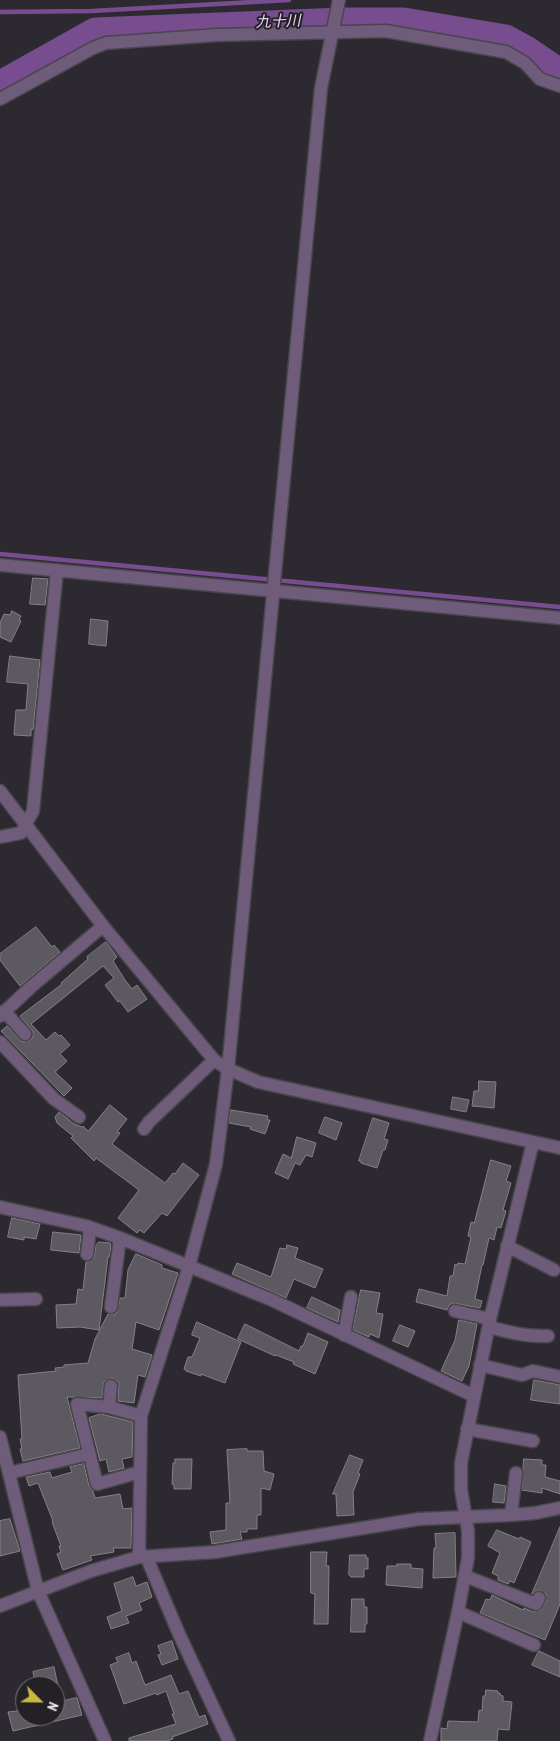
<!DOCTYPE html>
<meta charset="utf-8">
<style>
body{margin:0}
#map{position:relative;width:560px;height:1741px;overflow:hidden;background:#2d2930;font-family:"PT Sans Narrow",sans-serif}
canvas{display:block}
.north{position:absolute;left:15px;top:1676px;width:50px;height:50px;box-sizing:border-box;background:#232026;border:1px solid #767379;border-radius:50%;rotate:113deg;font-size:14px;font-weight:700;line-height:20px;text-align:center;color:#f3f0f5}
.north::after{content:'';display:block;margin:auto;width:18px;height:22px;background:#cbba39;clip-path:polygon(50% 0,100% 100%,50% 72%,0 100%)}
</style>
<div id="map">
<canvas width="560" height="1741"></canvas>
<div class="north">N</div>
</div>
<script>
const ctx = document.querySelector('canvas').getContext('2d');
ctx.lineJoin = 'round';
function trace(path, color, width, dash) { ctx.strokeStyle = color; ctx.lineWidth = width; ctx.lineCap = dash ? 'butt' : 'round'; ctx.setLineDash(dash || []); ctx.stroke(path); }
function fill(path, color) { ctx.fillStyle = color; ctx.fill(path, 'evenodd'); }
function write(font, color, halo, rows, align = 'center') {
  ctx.font = font + ' "PT Sans Narrow","Noto Sans JP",sans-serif'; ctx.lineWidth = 4; ctx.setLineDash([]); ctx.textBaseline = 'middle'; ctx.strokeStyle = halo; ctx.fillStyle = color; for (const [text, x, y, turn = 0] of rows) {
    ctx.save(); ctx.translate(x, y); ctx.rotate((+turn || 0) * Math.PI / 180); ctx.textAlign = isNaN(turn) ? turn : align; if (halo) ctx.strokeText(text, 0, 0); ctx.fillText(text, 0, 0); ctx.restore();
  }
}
const stream = new Path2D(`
 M0 12 92 11 289 0
 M0 554 560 607`);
const river = new Path2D(`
 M0 83 95 30 342 20H404L506 37 528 49 560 71`);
const building = new Path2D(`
 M33 578 48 579 45 605 30 604Z
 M12 611 21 616 19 620 21 621 11 642 0 637V623L4 614 10 615Z
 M91 619 108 621 106 646 89 644Z
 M10 656 40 660 33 730 31 729V736L14 735 16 710H26L28 684 7 682Z
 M36 927 52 947 54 945 60 952 20 986 0 960V954Z
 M106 942 117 957 113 961 125 980 132 989 137 985 147 999 128 1012 120 1001 118 1002 105 985 114 978 103 966 31 1024 46 1040 55 1032 59 1036 61 1035 70 1045 60 1054 67 1061 55 1072 72 1088 64 1096 1 1031 7 1026 22 1042 30 1040 33 1037V1032L20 1016 62 984 61 983 88 959 87 957Z
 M479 1081 496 1082 494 1108 472 1106 474 1091H478Z
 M453 1097 469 1100 466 1112 451 1109Z
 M110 1105 127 1119 117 1132 120 1133 112 1144 165 1183 173 1173 175 1174 183 1163 199 1175 167 1216 162 1213 144 1233 140 1230 137 1233 118 1218 139 1190 96 1158 94 1161 71 1138 73 1136 57 1123 55 1117 59 1112 74 1124 82 1127 83 1126 88 1131Z
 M231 1110 268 1116 267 1120H270L265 1134 250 1129 251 1127 229 1123Z
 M325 1117 342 1123 336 1140 319 1133Z
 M373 1118 389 1123 384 1139 388 1140 385 1150H383L377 1168 361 1163V1161H359Z
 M297 1137 316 1143 312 1157 306 1155 300 1165 295 1163 288 1179 275 1173 283 1154 291 1158Z
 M491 1160 511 1166 506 1181 511 1183 503 1210 506 1211 501 1228 497 1227 494 1240 489 1238 483 1265H482L475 1299 482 1301 480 1308 453 1303 449 1305 447 1310 416 1302 419 1289 447 1296 450 1276H453L455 1264 457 1265 458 1263 465 1264 471 1237 468 1236 471 1222 474 1223Z
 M12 1218 40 1224 36 1239 24 1237V1240L8 1237Z
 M53 1232 81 1235 79 1253 51 1250Z
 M99 1242 110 1243 111 1246 109 1257H108L99 1330 80 1327 57 1328 56 1305 76 1304 78 1289 83 1290 86 1262 94 1258 96 1245Z
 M287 1245 298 1248 295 1258 323 1269 315 1288 294 1279 286 1298 232 1274 237 1263 271 1277 280 1248 286 1249Z
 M136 1254 162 1265V1268L178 1273 159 1330 136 1322 132 1349 152 1355 145 1377 138 1375 134 1403 118 1401 119 1383 116 1380 111 1378 104 1382 102 1398 67 1397 80 1448 23 1461 20 1449H22L20 1439H22L18 1375 56 1371 55 1368 64 1367V1365L88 1363 95 1339 108 1314 114 1315 117 1312 120 1298H125L128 1270Z
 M361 1290 380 1293 376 1313 383 1314 379 1338 370 1334 369 1337 353 1330Z
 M312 1297 340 1310 338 1322 307 1308Z
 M459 1320 477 1324 469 1366 462 1381 441 1371 455 1340Z
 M197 1322 241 1342 225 1383 201 1374V1376L186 1371V1370L184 1369 188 1357H192L200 1338 192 1335Z
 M245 1324 299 1351 301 1346H303L308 1333 328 1342 315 1374 293 1364 294 1362 276 1355 275 1356 238 1339Z
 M400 1325 415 1331 408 1347 393 1341Z
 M534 1380 560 1385V1404L531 1400Z
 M101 1414 133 1422 132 1457 122 1459 124 1468 109 1472 106 1459 100 1461 89 1418Z
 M247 1449V1451H263L264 1471 274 1474 270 1490 261 1488V1515H257V1529H247V1532H240L242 1539 212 1544 210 1532 226 1530V1503H230L227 1450Z
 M350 1455 363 1460 358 1473 360 1474 353 1492 354 1515 337 1516 336 1494H333Z
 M175 1459H192L191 1489H174V1485L172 1484 173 1463H175Z
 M524 1459 542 1460V1465H546L545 1477 560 1481V1494L542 1488V1493L522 1490Z
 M84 1464 89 1486 93 1491 95 1498 120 1494 123 1509 132 1508 131 1548H113L114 1552 90 1556 92 1560 63 1570 57 1554 61 1552 59 1546H61L52 1522 53 1521 38 1483 29 1486 26 1477 50 1472 52 1478 72 1472 70 1467Z
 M495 1484 506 1486 504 1503 493 1502Z
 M10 1519 20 1551 0 1556V1521Z
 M560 1527V1604L545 1640 480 1613 486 1599 490 1600 492 1595 523 1610 524 1608 533 1612 541 1610 546 1601V1594L539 1590 532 1594Z
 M497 1530 519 1539 520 1537 531 1542 514 1583 510 1581 508 1584 498 1580V1576L492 1573 500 1553 488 1546Z
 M455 1533 456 1577 433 1578 434 1548H436L435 1534Z
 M311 1552H327L326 1566H329L328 1624H314L315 1594 311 1593Z
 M350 1555H366V1558H368V1569H364V1577H351L349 1575Z
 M397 1564H411V1568L423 1569 422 1588 386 1585 387 1566H397Z
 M133 1577 136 1586 147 1582 152 1597 139 1603 142 1610 126 1616 129 1623 111 1629 107 1617 122 1611 114 1584Z
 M352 1599H364V1607H367V1624H365V1632H351Z
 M172 1641 178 1659 162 1665 158 1655 161 1654 158 1646Z
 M539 1651 560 1661V1677L532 1665Z
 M129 1653 132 1663 136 1661 145 1685 171 1675 179 1694 188 1691 199 1717 205 1715 208 1724 172 1737 173 1739 166 1741H129V1738L176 1724 172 1714H174L166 1691 157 1695 156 1693 124 1704 110 1665 118 1662 116 1658Z
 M54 1667 58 1686H36L33 1672Z
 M486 1690 498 1691 497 1693H500V1695L503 1696V1701L512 1702 509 1730 498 1729 497 1741H441V1728L447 1729 448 1721 478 1722 479 1710 482 1711 483 1696H485Z
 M77 1698 82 1715 13 1731 8 1712 25 1710V1716H55V1703Z`);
const minor = new Path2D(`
 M0 99 93 48 106 43 217 35 386 31 506 52 525 63 540 79 560 86
 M0 565 560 618
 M0 791 103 926 214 1060 228 1069 258 1082 560 1148
 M0 837 21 833 33 811 57 570
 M4 1011 25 1034
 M0 1016 32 986 103 926
 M0 1042 54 1099 79 1117
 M144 1129 149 1122 214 1060
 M0 1207 86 1226 120 1238 272 1300 474 1396
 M507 1246 554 1270
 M87 1254 90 1228
 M0 1300 36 1299
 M111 1307 120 1238
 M455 1311 490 1319
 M489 1327C509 1332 526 1337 548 1336
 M344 1335 351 1297
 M480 1365 522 1375 533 1371 560 1377
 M109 1407 111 1386
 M467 1429 533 1441
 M0 1437 38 1591 105 1741
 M140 1472 97 1484 77 1404 109 1407 141 1416
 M9 1473 89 1454
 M511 1515 516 1473
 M146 1556 179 1634 229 1741
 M139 1557 141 1416 189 1266 216 1164 228 1069 321 88 339 0
 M465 1576 536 1604 539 1598
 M0 1606 91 1571 139 1557 215 1552 419 1519 511 1515 535 1513 560 1508
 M458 1612 534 1645
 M430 1741 458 1612 468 1558V1531L461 1489V1463L490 1319 533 1142`);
const waterNames = [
 ["九十川",278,22,-2]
];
trace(stream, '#774d90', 4.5);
trace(river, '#774d90', 25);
fill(building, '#5d5960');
trace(building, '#858088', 1);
trace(minor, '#49454c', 15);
trace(minor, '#6e5c7a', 12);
write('italic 15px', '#ecd5fb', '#232026', waterNames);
</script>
